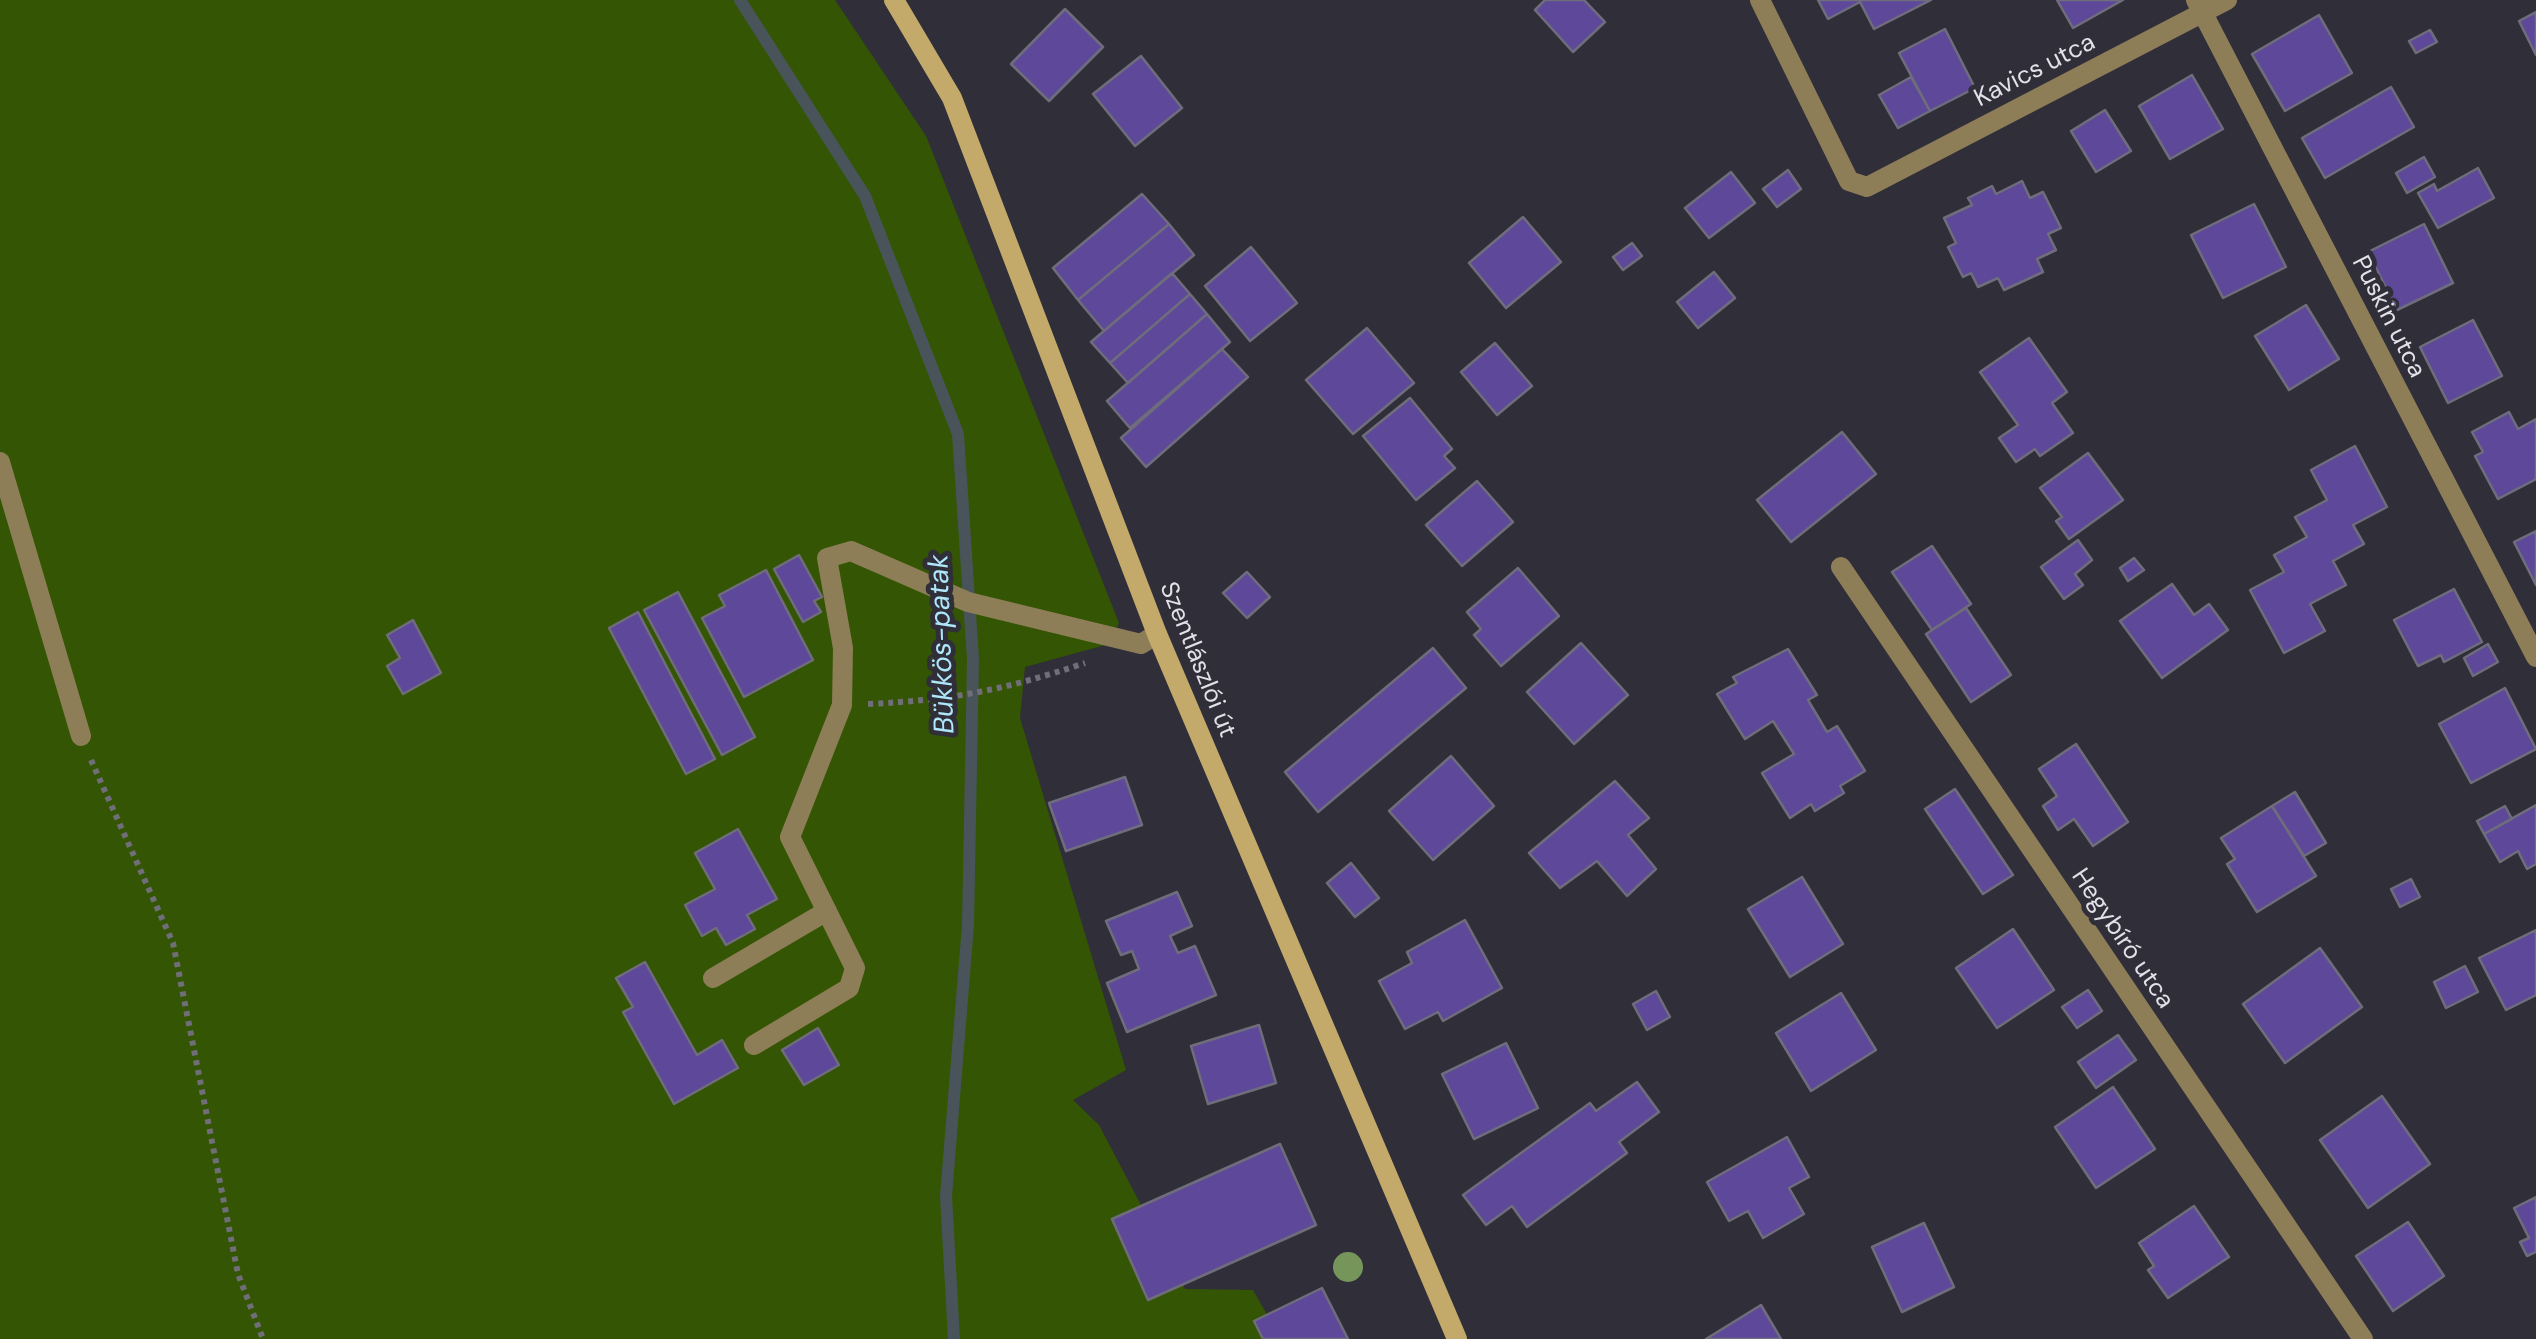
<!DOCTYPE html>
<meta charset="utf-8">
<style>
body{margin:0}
canvas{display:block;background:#302e39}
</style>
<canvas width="2536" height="1339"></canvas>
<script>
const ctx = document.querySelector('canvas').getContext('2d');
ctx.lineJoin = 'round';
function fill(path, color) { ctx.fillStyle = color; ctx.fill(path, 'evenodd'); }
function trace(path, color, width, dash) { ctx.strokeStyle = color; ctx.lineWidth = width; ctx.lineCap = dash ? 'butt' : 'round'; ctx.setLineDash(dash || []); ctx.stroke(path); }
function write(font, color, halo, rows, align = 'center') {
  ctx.font = font + ' "DM Sans",sans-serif'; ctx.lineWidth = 10; ctx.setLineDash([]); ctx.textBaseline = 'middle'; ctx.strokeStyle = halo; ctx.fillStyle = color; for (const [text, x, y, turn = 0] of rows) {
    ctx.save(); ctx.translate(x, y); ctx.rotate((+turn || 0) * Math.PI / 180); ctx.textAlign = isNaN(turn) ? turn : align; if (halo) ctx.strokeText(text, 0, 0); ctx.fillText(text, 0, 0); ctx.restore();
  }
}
const green = new Path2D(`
 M0 0H835L926 136 1119 623 1109 644 1025 667 1020 718 1126 1070 1073 1100 1099 1125 1185 1289 1253 1290 1281 1339H0Z`);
const stream = new Path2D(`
 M740 0 865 196 958 434 973 659 968 925 946 1196 954 1339`);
const building = new Path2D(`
 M1545 0H1584L1605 22 1573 52 1535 10Z
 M1818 0H1931L1874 29 1860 2 1828 19Z
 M2057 0H2123L2073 28Z
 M1065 9 1103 47 1049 101 1011 64Z
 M2536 12V55L2519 21Z
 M2319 15 2352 73 2285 111 2252 54Z
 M1945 29 1975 88 1930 111 1899 53Z
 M2430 30 2437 42 2416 53 2409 41Z
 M1141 56 1182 108 1135 146 1093 94Z
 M2192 75 2223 129 2170 159 2139 106Z
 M1911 77 1930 111 1898 128 1879 95Z
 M2391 87 2414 127 2325 178 2302 138Z
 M2105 110 2131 151 2096 172 2071 131Z
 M2424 157 2435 177 2407 193 2396 173Z
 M2478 168 2494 198 2438 228 2418 193 2434 184 2437 191Z
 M1788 170 1801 189 1777 207 1763 189Z
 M1731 172 1755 203 1709 238 1685 208Z
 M2022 181 2030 198 2043 192 2061 228 2048 234 2056 250 2037 259 2043 272 2004 290 1998 278 1978 287 1971 273 1963 277 1948 247 1956 243 1944 218 1972 205 1968 198 1992 186 1996 194Z
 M1142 194 1169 224 1078 300 1053 268Z
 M2254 204 2286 267 2223 298 2191 235Z
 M1523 217 1561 262 1506 308 1469 263Z
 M1169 224 1194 255 1104 331 1078 300Z
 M2424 224 2453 283 2397 310 2368 252Z
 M1632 243 1642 256 1623 270 1613 257Z
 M1251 247 1297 303 1250 341 1205 286Z
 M1714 272 1735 298 1698 328 1677 302Z
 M1172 273 1190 294 1110 363 1091 342Z
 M1190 294 1207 314 1128 383 1110 363Z
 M2306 305 2339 359 2289 390 2255 336Z
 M1207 314 1230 342 1130 428 1107 401Z
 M2473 320 2502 376 2448 403 2420 347Z
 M1367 328 1414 383 1353 434 1306 380Z
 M2029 338 2067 392 2052 403 2073 433 2040 456 2035 449 2016 462 1999 438 2018 425 1980 372Z
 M1495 343 1532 386 1497 415 1461 372Z
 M1222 349 1248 377 1146 467 1121 438Z
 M1410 398 1452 449 1444 456 1455 468 1416 500 1363 436Z
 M2509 412 2518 429 2536 419V479L2498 499 2475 456 2483 452 2472 432Z
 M1842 432 1876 474 1791 542 1757 500Z
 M2355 446 2387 507 2353 525 2364 544 2333 561 2346 585 2310 604 2325 631 2284 653 2250 590 2284 572 2274 555 2307 537 2295 517 2327 500 2311 470Z
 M2088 453 2123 500 2069 539 2056 521 2062 517 2040 488Z
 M1477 481 1513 522 1462 566 1426 525Z
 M2536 531V585L2514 542Z
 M2078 540 2092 560 2075 574 2083 585 2064 599 2041 567Z
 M1932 546 1971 604 1932 630 1892 572Z
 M799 555 822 597 814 601 821 612 803 622 774 569Z
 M2134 558 2144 570 2128 581 2120 568Z
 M1518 568 1559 616 1501 666 1474 635 1481 629 1467 612Z
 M766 570 813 660 744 697 702 618 725 606 719 595Z
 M1247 572 1270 597 1247 618 1223 593Z
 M2172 584 2194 615 2209 604 2228 630 2162 678 2120 621Z
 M2454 589 2482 642 2444 662 2441 655 2418 666 2394 620Z
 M678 592 755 737 722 755 644 610Z
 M1966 608 2011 675 1971 702 1926 634Z
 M638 612 715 759 686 774 609 628Z
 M413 620 441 673 403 694 387 666 400 658 387 635Z
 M1581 643 1628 695 1574 744 1527 692Z
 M2488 644 2498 662 2473 676 2464 658Z
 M1433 648 1466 688 1318 812 1285 772Z
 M1788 649 1817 695 1808 700 1827 732 1837 726 1865 771 1840 786 1844 793 1815 811 1811 804 1790 818 1762 773 1794 754 1773 721 1745 739 1717 694 1737 683 1733 677Z
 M2505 688 2536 749 2471 783 2439 724Z
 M2076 744 2128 822 2093 846 2074 819 2058 830 2043 806 2057 796 2039 769Z
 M1451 756 1494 806 1433 860 1389 811Z
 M1125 777 1142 825 1066 851 1049 803Z
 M1615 781 1649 818 1628 835 1656 869 1627 896 1597 861 1560 888 1529 853Z
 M1955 789 2013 875 1983 894 1925 809Z
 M2295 792 2326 843 2304 856 2272 806Z
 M2536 805V864L2527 869 2518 851 2500 862 2484 834Z
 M2272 806 2316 876 2257 912 2227 864 2235 859 2221 838Z
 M2505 806 2512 819 2484 834 2477 821Z
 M738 829 777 899 747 915 755 929 726 945 716 928 702 936 685 905 715 889 695 853Z
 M1351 863 1379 898 1355 917 1327 883Z
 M1802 877 1843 944 1790 977 1748 909Z
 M2411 879 2420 897 2400 907 2391 889Z
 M1177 892 1192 926 1170 936 1178 953 1195 946 1216 995 1127 1032 1107 983 1139 969 1132 951 1121 955 1106 921Z
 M1465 920 1502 988 1443 1021 1438 1012 1405 1029 1379 981 1412 963 1407 952Z
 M2013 929 2054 990 1997 1028 1956 968Z
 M2536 930V995L2506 1010 2479 958Z
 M2320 948 2362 1007 2285 1063 2243 1004Z
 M645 962 697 1055 722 1040 738 1068 674 1104 623 1012 633 1007 616 978Z
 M2465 966 2478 992 2446 1008 2434 982Z
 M2088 990 2102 1011 2077 1028 2062 1007Z
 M1656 991 1670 1017 1647 1030 1633 1004Z
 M1841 993 1876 1050 1811 1091 1776 1033Z
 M1259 1025 1276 1083 1208 1104 1191 1046Z
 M818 1028 839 1065 804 1085 782 1050Z
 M2118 1035 2136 1060 2096 1088 2078 1062Z
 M1506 1043 1538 1108 1474 1139 1442 1074Z
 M1637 1082 1659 1112 1619 1142 1627 1153 1527 1227 1512 1206 1486 1225 1463 1195 1590 1103 1596 1111Z
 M2113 1087 2155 1149 2096 1188 2055 1127Z
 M2382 1096 2430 1164 2368 1208 2320 1140Z
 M1787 1137 1809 1177 1789 1188 1804 1214 1763 1238 1748 1211 1729 1221 1707 1182Z
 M1280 1144 1316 1225 1148 1300 1112 1219Z
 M2536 1197V1252L2527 1256 2520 1242 2529 1238 2514 1208Z
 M2194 1206 2229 1257 2168 1298 2148 1270 2154 1266 2139 1243Z
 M2408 1222 2444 1276 2393 1311 2356 1256Z
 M1924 1223 1954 1287 1902 1312 1872 1247Z
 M1322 1288 1348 1339H1263L1254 1321Z
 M1761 1305 1781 1339H1706Z`);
const path = new Path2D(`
 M868 704C953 700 1004 690 1085 663
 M91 760 173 943 238 1274 263 1339`);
const lane = new Path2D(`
 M0 462 81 736`);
const street = new Path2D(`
 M1760 0 1849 181 1867 187 2227 0
 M2196 0 2536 657
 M1841 567 2363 1339
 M713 978 827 911
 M754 1045 849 988 855 968 790 837 842 705 843 648 827 558 851 551 968 602 1141 644 1157 634`);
const secondary = new Path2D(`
 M894 0 952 98 1157 634 1457 1339`);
const trees = [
 [1348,1267]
];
const streetNames = [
 ["Kavics utca",2035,71,-27],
 ["Puskin utca",2388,317,63],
 ["Szentlászlói út",1197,660,68],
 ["Hegybíró utca",2122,939,56]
];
const waterNames = [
 ["Bükkös-patak",943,644,-92]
];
fill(green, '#345503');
trace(stream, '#49545a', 12);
fill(building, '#5e489a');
trace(building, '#6f6d7b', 2.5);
trace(path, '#706e78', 6, [5, 5]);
trace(lane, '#8e7e57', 20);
trace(street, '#8e7e57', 20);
trace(secondary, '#c3aa6a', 20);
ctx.fillStyle = '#76955b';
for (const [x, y] of trees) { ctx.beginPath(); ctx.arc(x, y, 15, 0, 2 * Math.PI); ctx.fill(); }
write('25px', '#e2e1e8', '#302e39', streetNames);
write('italic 28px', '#aee6fa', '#302e39', waterNames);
</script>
